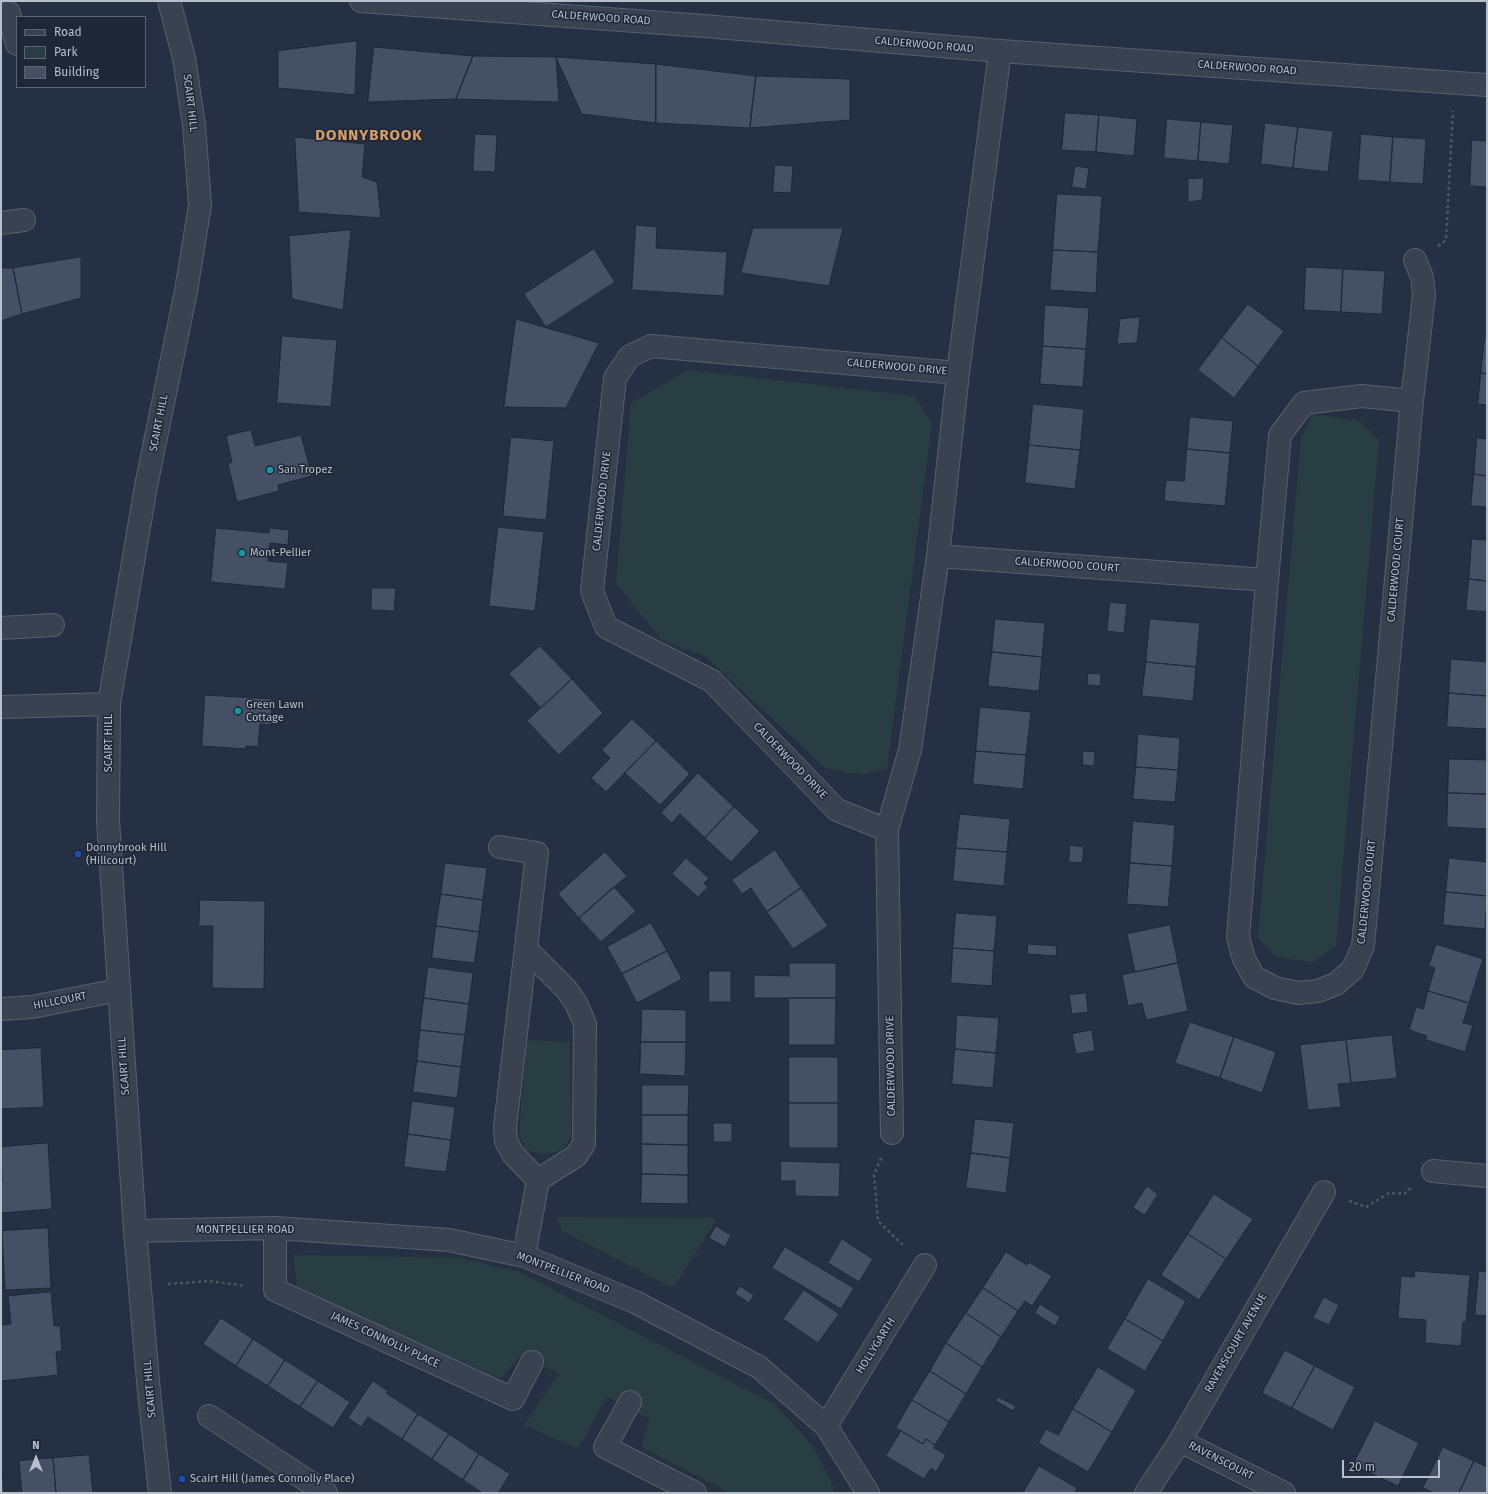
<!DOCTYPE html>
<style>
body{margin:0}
#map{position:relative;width:1488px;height:1494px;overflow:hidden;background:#263043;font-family:"Fira Sans",sans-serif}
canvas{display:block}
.frame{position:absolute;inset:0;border:2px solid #b7becc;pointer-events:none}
.legend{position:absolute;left:16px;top:16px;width:130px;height:72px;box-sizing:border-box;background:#1f2737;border:1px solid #5c6373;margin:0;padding:5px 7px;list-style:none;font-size:12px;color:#b7becc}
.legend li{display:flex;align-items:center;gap:8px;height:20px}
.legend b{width:20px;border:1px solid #5c6373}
.north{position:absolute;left:16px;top:1438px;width:40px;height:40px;-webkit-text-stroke:3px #1f2737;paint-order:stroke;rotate:0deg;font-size:11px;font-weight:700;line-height:16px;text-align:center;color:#b7becc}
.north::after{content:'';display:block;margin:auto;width:14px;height:18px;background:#b7becc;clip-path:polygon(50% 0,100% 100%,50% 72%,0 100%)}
.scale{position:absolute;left:1342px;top:1460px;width:98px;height:18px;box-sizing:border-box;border:2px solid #b7becc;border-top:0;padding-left:5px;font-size:12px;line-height:14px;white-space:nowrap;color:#b7becc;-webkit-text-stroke:3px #1f2737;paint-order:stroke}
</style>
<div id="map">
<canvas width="1488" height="1494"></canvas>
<div class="frame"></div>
<ul class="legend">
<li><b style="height:5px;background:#3a4252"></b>Road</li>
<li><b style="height:11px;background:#283e43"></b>Park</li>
<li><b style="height:11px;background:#455065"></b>Building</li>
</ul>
<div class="north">N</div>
<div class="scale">20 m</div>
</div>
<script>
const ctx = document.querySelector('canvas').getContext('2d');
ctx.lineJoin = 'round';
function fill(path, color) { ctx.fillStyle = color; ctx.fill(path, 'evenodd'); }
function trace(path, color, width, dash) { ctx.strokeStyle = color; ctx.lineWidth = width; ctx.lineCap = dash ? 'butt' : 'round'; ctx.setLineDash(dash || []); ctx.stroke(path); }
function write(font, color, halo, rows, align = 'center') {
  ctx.font = font + ' "Fira Sans",sans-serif'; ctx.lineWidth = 3; ctx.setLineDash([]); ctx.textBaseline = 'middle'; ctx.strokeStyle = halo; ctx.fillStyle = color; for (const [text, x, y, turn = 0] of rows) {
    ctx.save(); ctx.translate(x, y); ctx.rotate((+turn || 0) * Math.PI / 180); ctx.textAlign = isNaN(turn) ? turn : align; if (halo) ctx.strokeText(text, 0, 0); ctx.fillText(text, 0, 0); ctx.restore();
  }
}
const green = new Path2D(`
 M688 370 914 396 932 423 887 768 862 775 825 768 706 657 661 640 616 583 631 403Z
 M1312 414 1360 421 1379 441 1336 946 1312 962 1275 957 1258 937 1301 438Z
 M527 1040 570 1042 571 1136C569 1140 567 1145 564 1148 554 1157 537 1153 525 1150L520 1136V1122Z
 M557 1217 712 1218 716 1221 673 1288 562 1231Z
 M293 1255 461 1258 519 1272 776 1405 812 1445 834 1488 833 1493H730L641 1447 650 1419 607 1397 578 1449 524 1425 559 1374 522 1354 501 1379 297 1288Z`);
const building = new Path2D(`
 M357 41 355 95 278 88V51Z
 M374 47 473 56 456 99 368 102Z
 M473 56 556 57 559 102 456 99Z
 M556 57 656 64V123L582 114Z
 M656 64 756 76 750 128 656 123Z
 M756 76 850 79V120L750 128Z
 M1065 113 1099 115 1096 152 1062 150Z
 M1099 115 1137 119 1134 156 1096 152Z
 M1167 119 1201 122 1198 161 1164 158Z
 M1201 122 1233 125 1229 164 1198 161Z
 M1265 123 1298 127 1293 168 1261 164Z
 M1298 127 1333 131 1328 172 1293 168Z
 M475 134 497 135 495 172 473 171Z
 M1361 134 1393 137 1390 182 1358 180Z
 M295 137 365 144 362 177 377 182 381 218 299 212Z
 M1393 137 1426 139 1423 184 1390 182Z
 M1472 140 1487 141V187L1470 186Z
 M775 165 793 166 791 193 773 192Z
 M1075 166 1089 168 1086 189 1072 187Z
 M1204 178 1202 200 1188 202V179Z
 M1057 194 1102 196 1098 252 1053 250Z
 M636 225 657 227 656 248 727 252 724 296 632 290Z
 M753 228H843L829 286 741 273Z
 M351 230 343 310 292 299 289 236Z
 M594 249 615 282 546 327 524 294Z
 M1053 250 1098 252 1096 293 1050 290Z
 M81 257V298L22 314 13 268Z
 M1306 267 1343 269 1341 312 1304 310Z
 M1 268H13L22 314 1 321Z
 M1343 269 1385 271 1382 314 1341 312Z
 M1248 304 1284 331 1258 366 1222 338Z
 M1045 305 1089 308 1086 349 1043 346Z
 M1140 317 1137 343 1117 344 1120 319Z
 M516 319 599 343 566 408 504 407Z
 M282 336 337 340 331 407 277 403Z
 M1485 337H1487V374L1481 373Z
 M1222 338 1258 366 1234 398 1198 370Z
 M1043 346 1086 349 1083 387 1040 384Z
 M1481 373 1487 374V405L1478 404Z
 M1033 404 1084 409 1080 450 1029 445Z
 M1190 417 1233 421 1230 453 1187 449Z
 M251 430 255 446 301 435 312 476 278 485 279 491 237 502 228 464 232 462 226 436Z
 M511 437 554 441 546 520 503 516Z
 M1477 438 1487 439V476L1474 474Z
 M1029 445 1080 450 1075 489 1025 483Z
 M1187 449 1230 453 1225 506 1164 501 1166 480 1184 481Z
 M1474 474 1487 476V507L1471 506Z
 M498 527 544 532 535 611 489 606Z
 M216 528 269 533 270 528 289 530 288 545 270 543 268 561 288 563 285 589 211 582Z
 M1472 539 1487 540V581L1469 579Z
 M1469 579 1487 581V612L1466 610Z
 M372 588H396L394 611 371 610Z
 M1110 602 1127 604 1124 633 1107 631Z
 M995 619 1045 623 1042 657 992 652Z
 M1150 619 1200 623 1196 667 1146 662Z
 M540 646 572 679 541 708 509 674Z
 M992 652 1042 657 1039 691 988 686Z
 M1451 659 1487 662V696L1449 693Z
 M1146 662 1196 667 1193 701 1142 696Z
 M1088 673 1101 674 1100 686 1088 685Z
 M572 679 603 713 559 755 527 721Z
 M1449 693 1487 696V729L1447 727Z
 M205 695 272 699 271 725 260 724 258 747 246 746V749L202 746Z
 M980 707 1031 712 1026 755 976 751Z
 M632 719 656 741 606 792 591 778 610 758 602 750Z
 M1138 734 1180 738 1178 770 1136 767Z
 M656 741 690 774 660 805 625 773Z
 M976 751 1026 755 1023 789 973 784Z
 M1083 751 1095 752 1094 766 1083 765Z
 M1449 759 1487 760V794L1448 793Z
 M1136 767 1178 770 1175 802 1133 799Z
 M698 773 734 807 705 838 680 814 672 823 661 813Z
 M1448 793 1487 794V829L1447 827Z
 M734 807 760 831 731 862 705 838Z
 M960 814 1010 819 1007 852 956 848Z
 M1133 821 1175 825 1172 866 1130 863Z
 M1070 845 1084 847 1082 863 1069 862Z
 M956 848 1007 852 1004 886 953 881Z
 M775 850 801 888 767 912 751 888 742 894 732 880Z
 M605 852 627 876 579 918 558 894Z
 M686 858 709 878 704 883 708 887 698 897 672 874Z
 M1449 858 1487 862V896L1446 892Z
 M445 863 487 868 483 900 441 894Z
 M1130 863 1172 866 1168 907 1127 904Z
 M614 887 636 911 601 942 579 918Z
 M801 888 828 926 793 949 767 912Z
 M1446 892 1487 896 1485 929 1443 925Z
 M441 894 483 900 479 932 436 926Z
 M200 900 265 901 264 989 212 988 213 926H199Z
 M956 913 997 916 994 951 953 948Z
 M651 923 667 951 622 974 607 947Z
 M1170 925 1178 963 1135 972 1127 934Z
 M436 926 479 932 474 963 432 958Z
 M1028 944 1057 946 1056 956 1028 954Z
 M1436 944 1483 959 1469 1003 1428 991 1435 968 1429 966Z
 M953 948 994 951 992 986 951 983Z
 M667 951 682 979 637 1003 622 974Z
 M789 963H836V998H754V975L789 976Z
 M1178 963 1188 1011 1146 1020 1142 1003 1128 1006 1122 975Z
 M428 967 473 973 469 1004 424 998Z
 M709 971H731V1002H709Z
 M1428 991 1469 1003 1463 1023 1473 1025 1465 1052 1426 1040 1427 1036 1409 1030 1416 1007 1423 1009Z
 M1086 993 1088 1012 1072 1014 1069 995Z
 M424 998 469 1004 465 1035 420 1030Z
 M789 998H836L835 1045H789Z
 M642 1009 686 1010V1042H641Z
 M957 1015 999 1018 996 1053 955 1049Z
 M1190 1022 1234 1037 1220 1078 1175 1063Z
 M420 1030 465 1035 461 1067 417 1061Z
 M1092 1030 1095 1051 1076 1054 1072 1034Z
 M1392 1035 1397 1078 1351 1083 1346 1040Z
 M1234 1037 1276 1052 1262 1093 1220 1078Z
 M1346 1040 1351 1083 1338 1084 1341 1107 1308 1110 1300 1045Z
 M641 1042H686L685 1076 640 1074Z
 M41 1048 44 1107 1 1109V1050Z
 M955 1049 996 1053 993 1088 952 1084Z
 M789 1057H838V1103H789Z
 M417 1061 461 1067 457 1098 413 1092Z
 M642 1085H689L688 1115H642Z
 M412 1101 455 1107 451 1140 408 1134Z
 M789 1103H838V1148H789Z
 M642 1115H688V1145L642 1144Z
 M975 1119 1014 1123 1010 1158 971 1153Z
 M713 1123H732V1142H714Z
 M408 1134 451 1140 446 1172 404 1167Z
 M48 1143 52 1209 1 1213V1182H2L1 1147Z
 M642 1144 688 1145V1175L642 1174Z
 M971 1153 1010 1158 1006 1193 966 1188Z
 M781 1161 840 1163 839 1197 795 1196V1181H781Z
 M642 1174 688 1175V1204L641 1203Z
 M1147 1186 1158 1194 1145 1215 1133 1208Z
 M1214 1194 1253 1219 1226 1259 1188 1234Z
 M716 1226 731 1235 725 1247 709 1238Z
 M48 1228 51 1288 5 1290 2 1231Z
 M1188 1234 1226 1259 1199 1300 1161 1275Z
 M842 1239 873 1259 859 1282 828 1263Z
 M785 1247 854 1288 841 1309 772 1268Z
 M1006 1252 1027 1265 1029 1262 1052 1276 1032 1306 1025 1301 1018 1311 983 1288Z
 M1415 1271 1470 1275 1466 1322H1463L1461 1346 1425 1343 1426 1320 1398 1318 1401 1276 1414 1277Z
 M1479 1271 1487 1272V1316L1475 1315Z
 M1148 1279 1186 1301 1163 1341 1125 1319Z
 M740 1286 754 1295 749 1303 735 1294Z
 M983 1288 1018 1311 1001 1337 966 1313Z
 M804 1290 839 1314 818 1343 783 1319Z
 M51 1292 54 1326H60L62 1351 56 1352 58 1375 1 1381V1325L11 1324 8 1296Z
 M1324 1297 1339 1305 1329 1325 1313 1318Z
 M1040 1304 1060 1317 1055 1326 1035 1313Z
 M966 1313 1001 1337 982 1367 946 1343Z
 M221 1318 253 1339 236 1366 203 1344Z
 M1125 1319 1163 1341 1145 1371 1107 1349Z
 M253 1339 285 1360 268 1386 236 1366Z
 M946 1343 982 1367 966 1394 930 1371Z
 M1285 1350 1315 1366 1292 1408 1262 1393Z
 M285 1360 318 1381 300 1407 268 1386Z
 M1315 1366 1355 1387 1333 1430 1292 1408Z
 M1098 1367 1136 1390 1112 1432 1073 1409Z
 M930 1371 966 1394 949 1422 912 1400Z
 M318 1381 350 1402 333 1428 300 1407Z
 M373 1381 388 1391 386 1393 418 1414 402 1439 368 1417 361 1427 348 1418Z
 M998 1397 1016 1406 1013 1411 996 1401Z
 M912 1400 949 1422 935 1445 926 1439 923 1444 896 1428Z
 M1073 1409 1112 1432 1088 1472 1038 1443 1046 1429 1058 1435Z
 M418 1414 449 1434 432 1459 402 1439Z
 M1375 1421 1419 1443 1398 1486 1353 1465Z
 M901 1431 923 1444 926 1439 935 1445 934 1448 946 1455 936 1472 931 1468 924 1479 886 1456Z
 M449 1434 479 1454 463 1480 432 1459Z
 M1443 1447 1474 1461 1459 1493H1434L1423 1488Z
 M479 1454 510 1474 498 1493H483L463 1480Z
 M89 1455 93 1493H56L53 1458Z
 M53 1458 56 1493H22L19 1461Z
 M1 1461 4 1493H1Z
 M1474 1461 1487 1467V1493H1459Z
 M1039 1466 1077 1488 1075 1493H1023Z`);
const path = new Path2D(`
 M1438 246 1446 240 1453 111
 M881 1158 874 1175 878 1221 904 1246
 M1349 1201 1366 1207 1389 1193 1404 1194 1411 1188
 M168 1284 209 1281 246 1286`);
const minor = new Path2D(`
 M361 1 704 26 1000 51 1487 85
 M1 14 9 13 17 44
 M1 223 24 220
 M938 556 1267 580 1280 435 1304 403 1362 396 1412 401
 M1267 580 1238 937 1244 959 1254 977 1275 988 1298 993 1318 991 1336 984 1353 969 1363 946 1412 401 1424 295 1422 277 1415 260
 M1 628 53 625
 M1 707 109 704
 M887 830 837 810 712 681 606 627 592 591 615 378 630 356 651 346 958 373
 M500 847 537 853 505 1127 506 1141 513 1154 538 1180 576 1156 584 1144 585 1024 576 1003 566 989 526 949
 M1 1009 32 1007 119 990
 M892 1133 887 830 910 750 938 556 958 373 1000 51
 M1433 1171 1487 1176
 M275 1228V1290L513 1399 532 1362
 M135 1231 275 1228 449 1240 524 1256 635 1302 759 1367 826 1426 868 1493
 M524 1256 538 1180
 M630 1402 605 1447 695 1493
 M209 1416 326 1493
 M826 1426 925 1265
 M1180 1441 1284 1493
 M160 1493 149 1392 135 1231 108 820 109 704 146 486 186 291 200 205 194 125 184 58 169 1
 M1146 1493 1180 1441 1324 1192`);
const markers = [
 [270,470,4,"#0f9aa8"],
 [242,553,4,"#0f9aa8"],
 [238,711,4,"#0f9aa8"],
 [78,854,4,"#1a4fb4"],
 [182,1479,4,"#1a4fb4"]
];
const streetNames = [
 ["CALDERWOOD ROAD",601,18,4],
 ["CALDERWOOD ROAD",924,45,5],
 ["CALDERWOOD ROAD",1247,68,4],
 ["SCAIRT HILL",190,103,83],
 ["CALDERWOOD DRIVE",897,367,5],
 ["SCAIRT HILL",159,423,-79],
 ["CALDERWOOD DRIVE",602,501,-84],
 ["CALDERWOOD COURT",1067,565,4],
 ["CALDERWOOD COURT",1396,570,-85],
 ["SCAIRT HILL",109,743,-90],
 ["CALDERWOOD DRIVE",790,761,46],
 ["CALDERWOOD COURT",1367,892,-84],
 ["HILLCOURT",60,1001,-11],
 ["SCAIRT HILL",124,1066,-94],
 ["CALDERWOOD DRIVE",891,1066,-91],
 ["MONTPELLIER ROAD",245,1230],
 ["MONTPELLIER ROAD",563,1273,21],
 ["JAMES CONNOLLY PLACE",385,1340,25],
 ["RAVENSCOURT AVENUE",1236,1343,-60],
 ["HOLLYGARTH",876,1346,-58],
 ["SCAIRT HILL",150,1389,-95],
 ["RAVENSCOURT",1221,1461,27]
];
const poiNames = [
 ["San Tropez",278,470],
 ["Mont-Pellier",250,553],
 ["Green Lawn",246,705],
 ["Cottage",246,718],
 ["Donnybrook Hill",86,848],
 ["(Hillcourt)",86,861],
 ["Scairt Hill (James Connolly Place)",190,1479]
];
const districtNames = [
 ["DONNYBROOK",369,136]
];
fill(green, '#283e43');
fill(building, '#455065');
trace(building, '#212939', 1);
trace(minor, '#58606f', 24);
trace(path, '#465b60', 2.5, [3, 3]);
trace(minor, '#3a4252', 22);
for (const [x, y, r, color] of markers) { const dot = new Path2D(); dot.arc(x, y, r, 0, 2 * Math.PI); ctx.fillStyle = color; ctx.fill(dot); trace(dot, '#1f2737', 1.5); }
write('11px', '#b7becc', '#1f2737', streetNames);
write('11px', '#b7becc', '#1f2737', poiNames, 'left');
ctx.letterSpacing = '1px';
write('bold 15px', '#d99f66', '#1f2737', districtNames);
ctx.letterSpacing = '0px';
</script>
